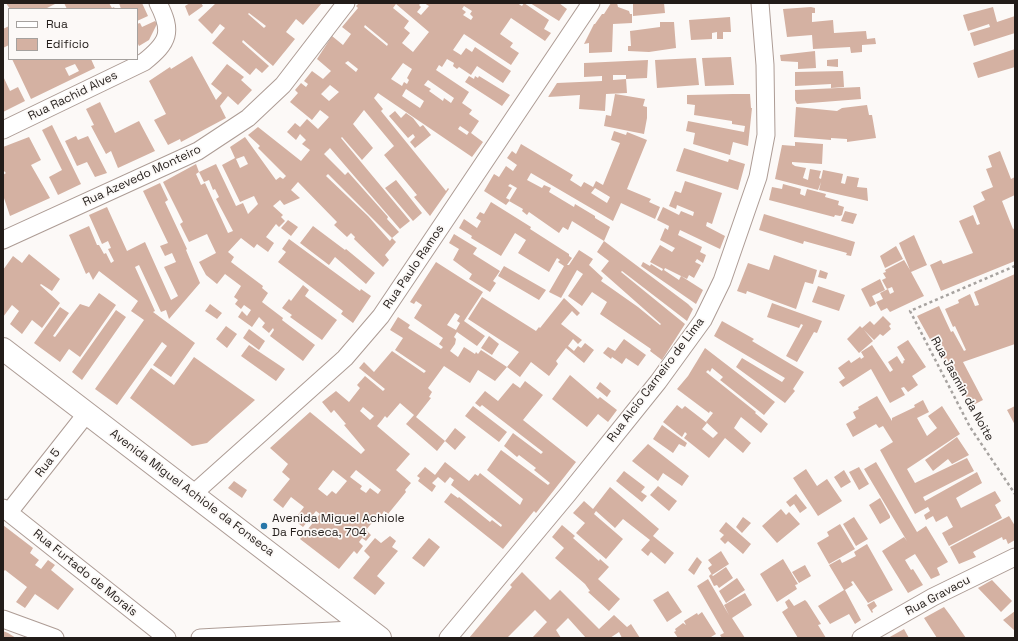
<!DOCTYPE html>
<meta charset="utf-8">
<style>
body{margin:0}
#map{position:relative;width:1018px;height:641px;overflow:hidden;background:#fcf9f7;font-family:"Space Grotesk",sans-serif}
canvas{display:block}
.frame{position:absolute;inset:0;border:4px solid #221c19;pointer-events:none}
.legend{position:absolute;left:8px;top:8px;width:130px;height:52px;box-sizing:border-box;background:#fcf9f7;border:1px solid #a5a19e;margin:0;padding:5px 7px;list-style:none;font-size:12px;color:#221c19}
.legend li{display:flex;align-items:center;gap:8px;height:20px}
.legend b{width:20px;border:1px solid #a5a19e}
</style>
<div id="map">
<canvas width="1018" height="641"></canvas>
<div class="frame"></div>
<ul class="legend">
<li><b style="height:5px;background:#fff"></b>Rua</li>
<li><b style="height:11px;background:#d4b1a2"></b>Edifício</li>
</ul>
</div>
<script>
const ctx = document.querySelector('canvas').getContext('2d');
ctx.lineJoin = 'round';
function fill(path, color) { ctx.fillStyle = color; ctx.fill(path, 'evenodd'); }
function trace(path, color, width, dash) { ctx.strokeStyle = color; ctx.lineWidth = width; ctx.lineCap = dash ? 'butt' : 'round'; ctx.setLineDash(dash || []); ctx.stroke(path); }
function write(font, color, halo, rows, align = 'center') {
  ctx.font = font + ' "Space Grotesk",sans-serif'; ctx.lineWidth = 3.5; ctx.setLineDash([]); ctx.textBaseline = 'middle'; ctx.strokeStyle = halo; ctx.fillStyle = color; for (const [text, x, y, turn = 0] of rows) {
    ctx.save(); ctx.translate(x, y); ctx.rotate((+turn || 0) * Math.PI / 180); ctx.textAlign = isNaN(turn) ? turn : align; if (halo) ctx.strokeText(text, 0, 0); ctx.fillText(text, 0, 0); ctx.restore();
  }
}
const building = new Path2D(`
 M6 3H57L45 9H10Z
 M64 3H109L112 8 114 7 115 9H67Z
 M119 3H142L148 16 137 21V9H121Z
 M190 3H201L203 6 189 16 185 6Z
 M216 3H322L303 25 296 19 286 32 295 39 273 66 243 40 242 42 269 66 262 73 256 68 250 75 212 43 225 28 220 24 212 34 198 20ZM249 13 266 26 264 28 248 14Z
 M359 3H421L419 5 421 7 417 12 421 15 429 6 424 3H517L522 6 524 3 549 20 544 29 551 33 545 41 511 18 500 34 513 43 510 47 519 53 511 65 464 34 453 50 461 55 466 48 472 52 475 47 511 71 503 83 477 66 471 75 459 67 457 69 453 66 454 63 447 59 442 67 439 65 436 70 469 92 462 103 472 110 469 114 479 121 471 133 483 142 472 157 378 93 374 98 383 109 381 111 446 191 448 188 449 189 430 216 414 197 417 195 384 155 394 146 364 110 353 124 373 148 362 160 342 137 341 138 410 221 400 229 330 148 324 154 345 175 348 172 388 217 387 219 399 232 392 238 328 174 326 176 368 216 390 241 392 238 396 242 385 255 389 260 383 267 354 239 355 237 351 233 347 237 334 225 337 222 298 182 291 190 300 198 284 205 280 200 273 206 283 215 281 217 285 221 279 227 276 224 266 237 274 243 268 252 257 244 254 248 241 238 228 252 234 257 231 262 263 286 262 288 268 293 262 302 283 318 282 320 315 345 303 361 270 336 274 330 273 328 269 333 262 327 265 323 259 317 252 327 238 317 242 311 247 316 251 310 244 305 241 309 235 304 238 300 234 297 241 286 225 274 217 284 206 275 199 262 216 253 207 234 189 242 180 224 183 222 163 182 196 164 199 172 196 174 201 185 205 183 228 233 233 231 216 199 219 197 215 189 213 190 209 180 204 182 199 172 216 164 236 206 243 203 248 214 258 204 254 196 240 202 222 165 235 158 230 147 245 137 276 180 280 177 283 179 286 176 258 148 260 146 248 135 258 127 301 161 310 150 302 144 306 140 300 134 296 140 287 132 295 123 300 127 307 119 318 129 329 117 320 110 312 120 290 102 298 93 295 90 301 83 306 87 308 84 304 81 312 71 323 79 331 71 317 59 332 36 343 45 351 34 342 27 358 8 356 6ZM396 4 429 32 413 52 402 43 410 33 404 28 409 21 393 8ZM464 6 472 11 470 14 473 17 471 20 463 15 466 12 462 9ZM365 25 388 44 387 46 364 27ZM348 61 358 69 356 72 345 63ZM403 63 412 69 407 78 409 80 407 84 404 82 402 86 391 79ZM428 80 454 98 451 103 444 98 443 101 429 91 431 89 424 85ZM330 85 339 92 329 101 321 94ZM406 89 424 101 420 108 402 96ZM460 126 469 132 467 135 458 129ZM244 156 248 164 240 168 236 159Z
 M530 3H559L567 9 559 21Z
 M611 3H617L618 7 629 11 630 14H632V23L613 24 612 52 589 53V43L584 44 594 24H595L602 14H604Z
 M633 3H664L665 13 633 16Z
 M811 7 815 8V13H812V22L833 20 834 33 866 31 867 39 875 38 876 44 862 45V52L851 53 850 47 813 49 812 35 787 37 783 9Z
 M993 7 997 22 1015 16V33L974 46 970 33 990 27 989 24 968 31 963 15Z
 M730 17 731 32H723V39H717V32L712 33V39L691 40 689 20Z
 M155 21 157 24 149 40 139 46 137 42V24L140 23 142 27Z
 M660 22H674L676 48 649 52 628 51V46H631L630 31 660 27Z
 M9 26V45L3 48V29Z
 M1015 49V67L978 78 973 63Z
 M815 51 816 68 798 69V62L781 61 780 55Z
 M192 56 216 100 222 93 211 84 227 64 244 77 241 80 252 90 238 105 228 96 220 106 226 118 181 142 180 139 168 145 154 120 166 114 149 81 170 67 171 69Z
 M731 57 734 85 705 86 702 58Z
 M696 58 699 85 657 88 655 60Z
 M12 59H91L95 68 31 99ZM75 64 79 71 69 76 65 68Z
 M838 59V67L827 66V60Z
 M648 60 647 78 626 79V75H613V80L626 79 627 93 606 94 605 111 579 109 580 95 548 97 557 83 602 81V76L584 77V63Z
 M843 71 844 87 831 88V84L795 86V72Z
 M3 76 10 91 18 87 25 101 3 112Z
 M469 76 474 79 475 76 478 78 479 76 510 95 502 106 465 82Z
 M860 87 861 99 797 104 795 100V90Z
 M615 94 645 99 643 106 647 107V118L644 134 604 126 606 115 611 116Z
 M733 94H750L751 108H752L748 146 733 142 730 155 693 144 695 133 686 131 688 121 744 132 745 126 732 124V121L694 115 695 105 687 104V95Z
 M100 102 115 133 139 121 155 151 118 168 111 151 106 154 91 126 94 125 86 109Z
 M867 105 869 115H872L876 138 847 142V139L831 138V140L794 137 796 107 837 111 842 108Z
 M395 111 401 118 406 113 413 118 420 127 423 125 431 135 415 148 410 142 415 137 413 134 408 138 389 116Z
 M52 125 81 184 58 195 49 177 62 170 42 130Z
 M614 131 626 135 627 132 647 140 627 189 651 199 649 202 660 207 655 219 621 203 613 221 531 173 527 180 542 188 544 185 551 188 549 192 574 207 575 204 595 216V218L610 227 604 241 572 221 568 230 563 227 559 233 529 212 527 215 522 211 523 209 509 201 517 188 510 184 508 186 512 188 506 198 510 200 506 205 484 191 494 174 499 177 506 166 513 171 517 165 507 158 512 151 516 154 521 144 573 175 570 180 581 187 584 182 593 187 596 181 603 185 620 143 611 140ZM595 188 610 197 607 203 591 193Z
 M76 136 78 140 88 136 107 173 95 177 87 162 77 166 65 141Z
 M29 137 41 160 31 165 50 198 10 216 3 195V175L6 173 3 170V147Z
 M795 142 823 144 822 164 792 162V164L795 166 806 168 803 178 808 180 810 169 821 171 819 178 821 179 823 170 843 174 841 183 845 184 847 176 859 178 857 187 867 188 868 201 819 190 821 182 818 190 775 179 782 145 795 146Z
 M684 148 728 162 729 159 745 164 738 190 676 171Z
 M1000 151 1011 179 1015 177V195L1002 201 1013 229 1015 228V261L941 291 930 265 941 260 943 264 973 253 959 221 973 215 977 225 980 224 973 206 985 200 981 192 993 187 986 169 992 167 988 156Z
 M396 180 422 213 413 221 385 188Z
 M685 181 722 193 712 224 707 222 706 226 725 236 720 249 680 230 678 235 702 247 700 252 706 255 703 263 697 259 695 262 701 265 694 278 689 275 687 279 665 268 664 270 679 280 681 276 703 290 696 304 641 266 643 262 650 266 651 264 662 271 663 269 650 262 660 245 672 252 675 248 660 240 665 228 668 230 669 226 657 220 663 207 679 215 681 211 693 216 694 212 677 205 676 209 669 206 675 191 681 193Z
 M160 183 168 200 165 202 187 249 186 250 200 283 169 319 166 310 161 312 139 265 135 267 155 311 153 312 195 343 171 377 153 365 167 346 162 342 117 405 95 389 144 320 131 311 138 301 99 271 93 280 89 272 86 274 69 235 89 226 97 245H99L104 254 106 253 111 263 114 261 108 249 111 248 108 241 102 244 89 215 107 207 127 251 145 242 171 300 178 296 164 267 176 262 172 253 165 256 160 246 168 243 143 191Z
 M783 184 801 189 800 194 805 196 807 189 826 194 825 197 839 201 838 205 844 207 842 215 840 216 835 215 834 217 769 200 772 187 782 189Z
 M491 202 531 227 530 229 569 254V256L572 258 567 265H569L579 250 593 259 589 265 603 278 601 281 638 307 660 325 661 324 601 271 609 261 597 252 604 241 688 304 693 309 687 321 622 271 621 272 685 324 662 360 650 351 651 349 600 314 607 302 592 292 582 306 568 296 583 274 577 270 561 298 549 292 564 266 558 262 560 260 557 258 549 272 518 253 526 240 515 233 501 256 471 238 472 236 459 228 464 219 477 228 481 221 476 218 480 212 484 214Z
 M845 211 857 214 853 224 841 221Z
 M764 214 855 242 851 256 846 255 847 253 804 241 803 244 759 230Z
 M288 220 298 227 291 236 281 228Z
 M313 226 345 250 346 249 375 273 366 284 335 257 329 265 300 243Z
 M454 234 477 248 473 254 500 271 493 281 496 283 490 292 469 279 472 274 453 260 459 249 449 243Z
 M914 235 927 265 911 272 924 296 890 312 887 308 881 311 876 302 883 299 880 293 888 289 890 294 894 292 892 287 887 289 882 280 886 278 883 273 886 272 885 270 904 260 910 270 899 243Z
 M289 239 360 291 361 289 371 296 353 323 341 314 343 311 278 262 286 252 282 249Z
 M896 246 903 259 885 268 880 256Z
 M29 254 60 279 52 291 41 284 40 285 60 303 42 328 32 320 22 334 10 324 19 311 12 305 3 317V270L13 256 22 263Z
 M774 255 817 270 813 284 805 282 796 309 747 291 746 294 737 291 748 263 769 270Z
 M436 262 483 292 464 321 485 336 477 346 457 332 454 337 456 339 455 344 450 351 458 357 464 347 475 354 476 352 478 354 481 350 507 367 495 381 478 370 470 383 444 366 428 388 432 392 429 397 431 398 416 417 445 441 437 451 406 424 414 415 400 403 387 418 385 416 382 420 377 426 410 454 396 470 411 483 405 490 406 492 388 514 384 511 381 516 379 514 366 530 371 535 366 541 362 538 359 542 363 546 357 554 354 551 339 569 300 539 320 514 316 511 303 527 294 520 304 507 291 497 283 508 273 500 290 479 282 472 288 464 270 448 310 412 361 454 365 450 344 425 346 424 334 410 331 413 322 402 336 391 349 402 360 388 357 385 365 376 383 391 385 389 359 368 364 362 374 372 392 351 424 373 426 371 395 350 403 338 390 330 398 317 410 325 408 328 441 349 443 347 439 344 443 338 414 318 422 305 416 301 414 304 410 302ZM455 313 460 316 457 321 460 323 456 330 447 325ZM363 407 374 416 370 420 360 411ZM333 470 347 481 336 494 332 491 327 496 318 489ZM356 470 381 490 378 494 370 488 366 493 360 489 362 486 350 477Z
 M504 266 546 290 539 300 498 276Z
 M820 270 828 273 826 279 818 277Z
 M1015 274V344L963 362 983 400 971 406 952 368 949 369 934 340 931 341 917 316 939 306 951 332 953 331 964 351 966 350 955 326 953 327 945 309 959 303 958 300 970 294 975 306 979 305 974 292Z
 M880 279 885 290 872 296 876 304 870 307 861 289Z
 M303 285 309 290 305 296 337 320 322 340 290 317 292 315 282 308 289 299 291 301Z
 M818 286 845 295 839 311 812 302Z
 M99 293 116 305 80 357 69 349 60 362 34 343 60 307 69 313 53 336 55 337 80 304 89 307Z
 M482 297 536 331 539 327 540 328 564 298 580 313 577 316 572 311 561 324 582 340 578 344 573 339 568 346 574 351 578 346 581 348 585 343 594 350 584 363 566 348 556 361 558 364 549 376 531 362 520 377 507 367 519 352 468 319Z
 M772 303 822 321 817 333 814 332 797 362 786 356 803 325 801 324 799 328 767 317Z
 M210 304 222 313 217 319 205 311Z
 M116 310 126 317 82 380 72 372Z
 M883 316 891 324 889 326 891 329 883 336 880 334 874 340 864 330 873 341 859 353 847 339 860 326 862 328 870 321 874 325Z
 M722 321 754 339 752 341 804 372 793 389 795 391 785 403 736 367 742 358 782 382 785 378 714 336Z
 M226 326 237 334 227 348 216 339Z
 M249 329 265 341 259 350 243 338Z
 M489 336 499 344 492 355 481 348Z
 M624 339 646 355 638 366 626 358 622 364 612 357 611 359 603 353 608 347 615 351Z
 M908 340 926 367 912 376 918 385 908 392 904 387 901 388 905 395 890 403 871 369 843 387 839 382 845 378 838 368 849 360 851 363 860 357 861 359 864 357 861 352 872 345 890 372 893 370 888 362 897 356 902 364 904 362 903 361 905 360 897 347Z
 M249 345 285 369 276 381 241 356Z
 M705 348 775 402 764 415 720 380 723 377 712 368 710 372 708 370 706 372 756 412 755 413 768 424 761 433 741 417 734 428 751 443 743 453 725 438 709 458 684 438 687 434 685 432 682 437 663 422 677 405 682 409 685 406 707 423 702 429 713 438 718 433 706 422 713 413 710 411 709 413 677 389 688 376Z
 M194 357 255 400 207 443 192 446 130 398 151 368 174 385Z
 M570 375 598 399 600 397 617 410 608 422 598 414 587 427 552 399Z
 M525 381 543 395 523 420 576 462 536 513 534 511 503 549 444 502 451 493 458 498 459 497 490 522 492 520 501 527 502 525 451 485 454 480 450 477 445 483 438 477 432 483 436 486 432 492 418 481 420 478 417 476 425 467 435 475 445 462 469 481 475 474 478 476 480 473 520 505 523 499 487 470 501 450 548 485 550 483 534 470 536 468 519 455 517 457 504 446 513 433 541 454 543 452 482 405 480 407 475 403 485 391 498 401 513 383 520 388Z
 M600 382 611 391 607 397 596 388Z
 M877 396 892 421V418L915 407 914 405 923 400 929 412 917 418 927 436 937 428 928 416 942 406 960 434 907 469 915 483 967 458 974 471 923 497 925 501 977 472 982 483 956 498 961 508 995 491 1001 501 995 505 1002 518 949 546 942 533 953 527 947 516 936 522 933 516 926 520 924 515 930 511 928 507 915 514 880 450 893 442 883 426 879 428 876 424 853 437 846 424 856 418 853 412 859 409 858 407Z
 M473 406 507 432 499 442 465 416Z
 M1015 406V425L1007 410Z
 M662 425 687 443 685 447 679 444 673 453 653 439Z
 M455 428 466 437 455 450 445 441Z
 M957 437 969 455 952 464 948 459 933 471 925 460Z
 M648 444 689 476 682 486 663 473 658 481 632 461Z
 M876 462 917 532 926 526 948 562 937 568 940 575 931 579 915 554 905 560 911 570 913 569 923 585 908 593 882 551 904 537 907 541 864 469Z
 M859 467 869 484 859 490 849 472Z
 M806 469 817 486 827 479 842 501 818 516 793 478Z
 M844 470 851 482 841 488 834 477Z
 M624 471 645 487 641 492 647 496 642 502 616 481Z
 M234 481 247 490 242 498 228 488Z
 M658 486 677 501 669 511 650 495Z
 M610 487 659 529 653 536 674 553 665 564 651 552 648 556 641 550 650 540 623 519 615 528 596 511 594 514 623 539 606 559 576 533 585 523 573 513 584 501 593 509Z
 M796 494 807 508 800 513 794 504 790 507 786 502Z
 M880 498 890 516V518L880 524 869 505Z
 M781 509 786 515 789 512 800 524 777 543 762 526Z
 M1009 516 1015 526V540L1008 544 1006 539 1003 540 1002 537 973 552 976 557 959 564 950 547Z
 M743 517 751 523 742 533 736 527Z
 M854 517 868 539 856 546 843 524Z
 M726 522 751 544 743 554 728 541 725 544 720 539 724 535 719 531Z
 M840 524 855 549 829 564 817 543 829 536 827 532Z
 M3 525 33 548 30 553 39 560 35 565 41 569 48 560 55 565 51 570 74 589 58 610 35 594 25 608 16 602 27 587 5 570 3 572Z
 M562 525 575 536 573 538 599 561 600 559 609 567 598 579 620 599 609 611 588 592 590 591 585 584 555 558 564 548 552 537Z
 M390 536 396 541 392 547 398 551 377 576 385 583 375 595 353 578 370 557 364 551 375 538 381 543Z
 M429 538 440 547 424 567 412 558Z
 M867 544 893 590 868 603 853 581 851 582 853 585 845 590 861 620 855 624 849 614 830 624 818 606 844 590 829 565 840 559 842 563 856 556 854 552Z
 M721 551 729 564 712 575 708 568 712 565 708 560Z
 M697 557 702 562 694 575 688 570Z
 M783 559 798 584 795 585 797 589 777 602 760 574Z
 M805 565 811 576 799 583 792 572Z
 M726 567 733 578 719 588 717 585 714 586 709 576 711 574 713 576Z
 M522 572 550 600 560 590 599 629 614 615 627 627 631 624 640 638H622L619 632 610 638H586L568 618 556 630 561 638H532L547 622 535 610 507 638H469L512 587 510 585Z
 M737 578 745 590 726 603 719 591Z
 M708 579 729 615 724 605 745 593 752 605 732 618 745 638H722L720 635 724 633 697 586Z
 M992 580 1012 601 1001 612 978 588Z
 M668 591 682 612 667 622 653 600Z
 M789 599 794 606 805 600 807 602 821 624 818 625 826 638H798L782 612 788 608 785 602Z
 M874 601 877 606 872 610 873 612 872 613 867 605Z
 M944 607 950 615 966 638H937L924 618Z
 M1015 611V631L1003 620Z
 M702 612 716 634 711 637 712 638H678L674 632 676 631 675 629 683 623 686 625 684 621 697 613 698 615Z
 M904 629 909 638H888Z
 M3 631 8 633 16 638H3Z`);
const path = new Path2D(`
 M1015 266 910 311 970 427 1015 494`);
const minor = new Path2D(`
 M3 130 144 62C169 42 173 32 158 3
 M3 240 198 151 248 118 283 85 346 3
 M193 494 345 358 381 316 591 3
 M3 508 167 638
 M9 512 87 413
 M3 619 55 638
 M200 638 370 629
 M448 638 568 494 658 382 703 320 722 281 758 177 766 135 765 65 760 3
 M861 638 933 597 1015 557`);
const tertiary = new Path2D(`
 M3 349 380 638`);
const markers = [
 [264,526,4,"#2776a8"]
];
const streetNames = [
 ["Rua Rachid Alves",73,96,-26],
 ["Rua Azevedo Monteiro",142,176,-25],
 ["Rua Paulo Ramos",414,267,-56],
 ["Rua Alcio Carneiro de Lima",656,380,-53],
 ["Rua Jasmin da Noite",962,389,61],
 ["Rua 5",48,463,-52],
 ["Avenida Miguel Achiole da Fonseca",192,493,37],
 ["Rua Furtado de Morais",85,573,39],
 ["Rua Gravacu",938,596,-28]
];
const poiNames = [
 ["Avenida Miguel Achiole",272,519],
 ["Da Fonseca, 704",272,533]
];
fill(building, '#d4b1a2');
trace(minor, '#ad9c95', 19);
trace(tertiary, '#ad9c95', 24);
trace(path, '#a7a3a0', 2.5, [3, 3]);
trace(minor, '#fff', 17);
trace(tertiary, '#fff', 22);
for (const [x, y, r, color] of markers) { const dot = new Path2D(); dot.arc(x, y, r, 0, 2 * Math.PI); ctx.fillStyle = color; ctx.fill(dot); trace(dot, '#fcf9f7', 1.5); }
write('12px', '#221c19', '#fcf9f7', streetNames);
write('12px', '#221c19', '#fcf9f7', poiNames, 'left');
</script>
